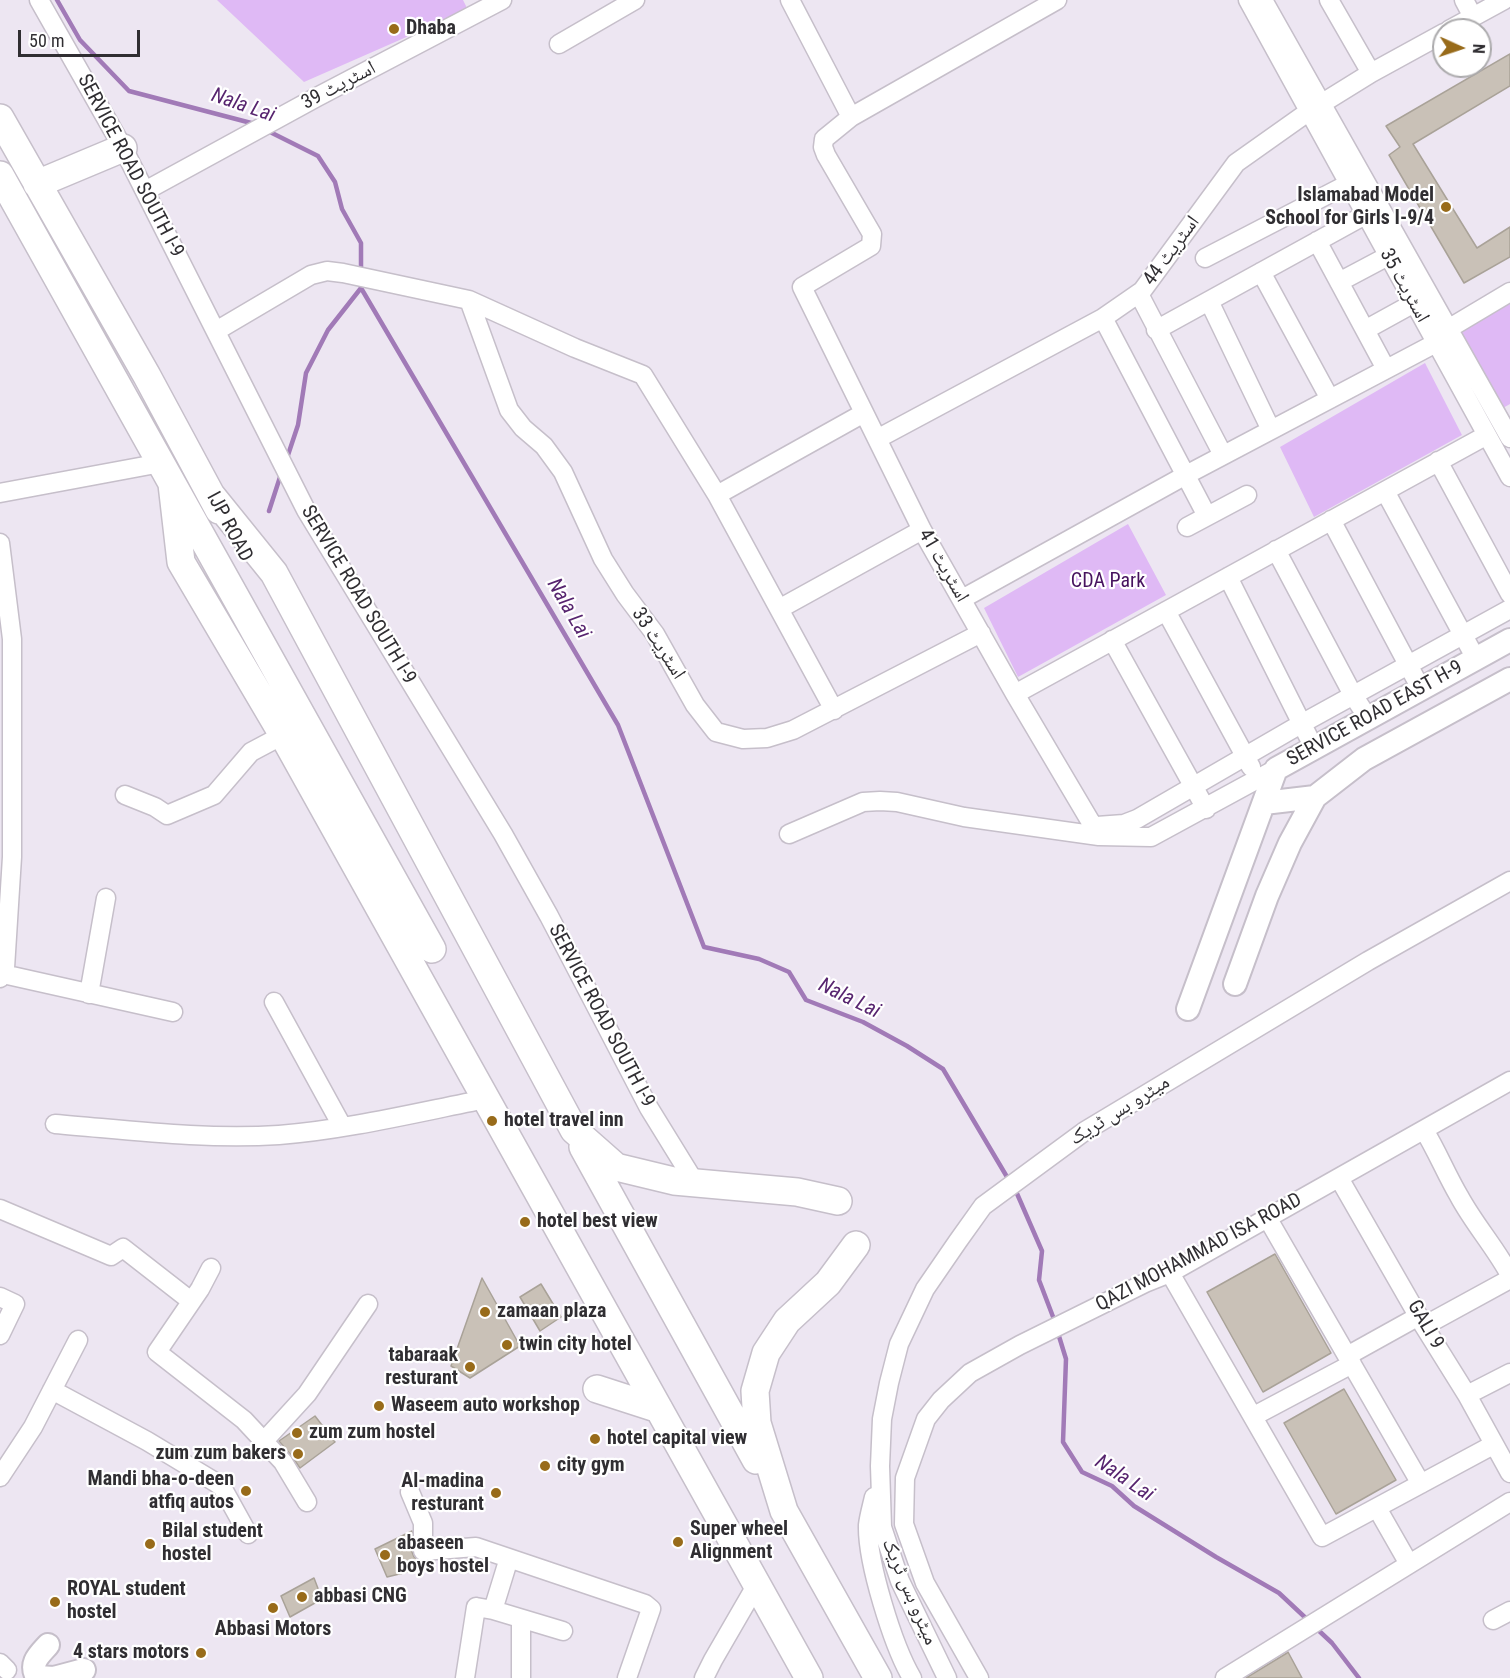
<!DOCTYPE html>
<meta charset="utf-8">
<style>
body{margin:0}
#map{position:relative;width:1510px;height:1678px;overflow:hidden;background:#ede6f2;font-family:"Roboto Condensed",sans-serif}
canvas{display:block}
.north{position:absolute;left:1432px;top:18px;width:60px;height:60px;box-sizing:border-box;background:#fff;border:2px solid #acabad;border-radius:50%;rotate:93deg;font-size:16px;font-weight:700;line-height:24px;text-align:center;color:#302e32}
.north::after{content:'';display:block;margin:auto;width:21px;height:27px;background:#986b1a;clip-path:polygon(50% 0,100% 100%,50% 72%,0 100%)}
.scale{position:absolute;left:18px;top:30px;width:122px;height:27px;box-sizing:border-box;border:3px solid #302e32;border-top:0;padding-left:8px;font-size:18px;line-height:21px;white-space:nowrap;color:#302e32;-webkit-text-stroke:4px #fff;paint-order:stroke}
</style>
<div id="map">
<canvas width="1510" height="1678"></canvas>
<div class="north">N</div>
<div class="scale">50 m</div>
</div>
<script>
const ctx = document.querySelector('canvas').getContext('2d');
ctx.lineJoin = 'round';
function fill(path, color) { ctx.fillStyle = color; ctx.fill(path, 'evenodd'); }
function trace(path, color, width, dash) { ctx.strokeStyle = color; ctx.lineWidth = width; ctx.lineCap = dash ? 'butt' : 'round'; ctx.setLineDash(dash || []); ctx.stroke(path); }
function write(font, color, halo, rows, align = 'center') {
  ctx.font = font + ' "Roboto Condensed","Noto Naskh Arabic",sans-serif'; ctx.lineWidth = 4.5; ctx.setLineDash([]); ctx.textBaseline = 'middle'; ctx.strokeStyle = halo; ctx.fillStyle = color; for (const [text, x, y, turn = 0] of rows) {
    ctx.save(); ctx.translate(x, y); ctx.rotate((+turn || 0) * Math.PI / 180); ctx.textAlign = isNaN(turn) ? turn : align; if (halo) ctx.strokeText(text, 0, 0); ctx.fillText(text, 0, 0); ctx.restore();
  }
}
const green = new Path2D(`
 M217 0H463L468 10 304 82Z
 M1510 302V404L1487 417 1448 338Z
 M1425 363 1462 435 1314 517 1280 447Z
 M1128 524 1166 595 1018 677 984 608Z`);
const stream = new Path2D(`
 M57 0 80 40 129 91 255 124
 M268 131 318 156 335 182 342 209 361 243V272
 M361 281V288L618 725 704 947 759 959 789 972 806 1000 863 1022 907 1046 943 1069 1010 1182
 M287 458 298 425 306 373 328 330 361 288
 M269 511 281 474
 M1015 1189 1042 1251 1039 1280 1055 1322
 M1058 1333 1066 1359 1063 1442 1082 1472 1112 1486 1134 1506 1216 1557 1279 1593 1310 1622
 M1316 1628 1332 1643 1359 1678`);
const building = new Path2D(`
 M1510 54V86L1413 144 1477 248 1510 227V257L1464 283 1389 155 1400 147 1386 126Z
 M1275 1254 1331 1353 1263 1392 1207 1292Z
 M482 1278 520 1346 470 1378 451 1366Z
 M541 1284 561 1317 540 1331 520 1297Z
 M1344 1389 1396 1480 1336 1514 1284 1423Z
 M315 1416 335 1442 300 1468 291 1455 279 1441Z
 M412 1531V1552L414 1557 420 1561V1569L387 1577 375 1549Z
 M314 1578 322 1599 290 1617 281 1596Z
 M1288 1652 1302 1678H1246L1287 1653Z`);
const minor = new Path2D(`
 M39 0 123 148 306 510 503 834 549 916 649 1108 694 1181
 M790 0 851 117
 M1057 0 851 117 824 139 823 147 826 155 872 234 871 246 802 287 922 530 1015 694 1099 836
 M1248 0 1510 477
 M1263 0 1510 438
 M1329 0 1371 73
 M1464 0 1473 17
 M1449 30 1504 0
 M559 44 635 0
 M145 191 317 97 502 0
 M1317 241 1386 369
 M1205 258 1348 184
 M1261 272 1330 399
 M1339 282 1388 256
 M1139 294 1223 455
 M469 300 509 410 523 428 544 446 563 472 603 559 625 594 655 634 695 705 716 732 743 739 767 738 793 730 981 633
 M1209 301 1271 430
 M1103 318 1207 516
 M1448 329 1510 292
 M1156 330 1365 215
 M1365 330 1414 303
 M216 331 311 275 327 271 343 273 469 300 575 348 643 375 717 495 834 710
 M877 439 1103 318 1142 291 1236 163 1308 112 1371 73 1444 33
 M1438 461 1510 594
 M1385 491 1476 659
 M0 493 161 463
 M717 495 864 413
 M1331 520 1421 689
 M1187 527 1247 495
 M0 543 12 639V857L5 968 0 978
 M1276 550 1353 695 1368 718
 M1228 577 1314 748
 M962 599 1186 475 1436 343
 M779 609 922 530
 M1166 611 1251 767
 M1112 640 1206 809
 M1015 694 1487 435
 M125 795 155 807 167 815 214 795 251 752 283 735
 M1097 826 1124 824 1137 819 1301 724 1510 609
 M789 834 863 802 880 801 897 802 964 817 1099 836 1151 837 1276 769
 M3 974 173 1012
 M89 994 106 898
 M274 1002 342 1126
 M55 1124C129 1130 204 1140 279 1135 346 1130 419 1112 486 1099
 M1424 1130C1437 1151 1446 1174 1459 1196 1474 1224 1495 1247 1510 1275
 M1339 1178 1424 1326 1467 1395 1510 1473
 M0 1209 111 1256 123 1248 191 1301
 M1268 1219 1421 1484
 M211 1268 200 1289 157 1352 244 1420 283 1462 307 1502
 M1170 1273 1322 1537 1493 1445
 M0 1297 15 1304 0 1335
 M1424 1326 1510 1279
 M1347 1356 1419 1316
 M52 1390 147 1441 215 1482 222 1487 248 1534
 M1467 1395 1510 1373
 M1254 1416 1352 1364
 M264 1441 307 1394 368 1304
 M0 1477 33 1427 78 1340
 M410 1492 423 1523V1551L476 1547 645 1604 651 1609 627 1678
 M874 1497C872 1506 869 1516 868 1525 867 1562 893 1646 912 1678
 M1377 1508 1409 1564
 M509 1558 493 1610 563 1631
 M521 1619V1678
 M1493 1620 1510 1611
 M0 1663 7 1670
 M465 1678 476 1607 493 1610
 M704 1678 713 1660 757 1584
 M947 1678 900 1581 882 1527 880 1466 882 1419 889 1383 899 1344 925 1289 958 1241 983 1206 1085 1131 1368 961 1510 881
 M979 1678 925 1583 904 1524 905 1478 926 1419 941 1400 970 1373 1020 1345 1145 1283 1170 1273 1510 1081
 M1225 1678 1510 1502`);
const major = new Path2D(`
 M1264 803 1315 797
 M1235 984 1267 896 1290 843 1315 797 1364 759 1510 679
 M1188 1009 1276 769 1510 640
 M48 1645C39 1655 29 1663 37 1677L54 1678
 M54 1678 84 1670`);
const highway = new Path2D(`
 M0 118 147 376 219 510
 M0 175 432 949
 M37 184 123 148
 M172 484 181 562 283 735 809 1678
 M211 495 274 573 574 1130 616 1167 674 1181 797 1192 838 1201
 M583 1147 756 1460
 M856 1245 828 1283 787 1321 766 1353 755 1391 757 1423 784 1511 878 1678
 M597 1389 659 1409`);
const markers = [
 [394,29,6,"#986b1a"],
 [1446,207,6,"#986b1a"],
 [492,1121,6,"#986b1a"],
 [525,1222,6,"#986b1a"],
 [485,1312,6,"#986b1a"],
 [507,1345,6,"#986b1a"],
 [470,1367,6,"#986b1a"],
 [379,1406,6,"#986b1a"],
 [297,1433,6,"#986b1a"],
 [595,1439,6,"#986b1a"],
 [298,1454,6,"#986b1a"],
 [545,1466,6,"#986b1a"],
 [246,1491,6,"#986b1a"],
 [496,1493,6,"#986b1a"],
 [678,1542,6,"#986b1a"],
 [150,1544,6,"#986b1a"],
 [385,1555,6,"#986b1a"],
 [302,1597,6,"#986b1a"],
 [55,1602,6,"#986b1a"],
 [273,1608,6,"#986b1a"],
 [201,1653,6,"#986b1a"]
];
const poiNames = [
 ["Dhaba",406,29],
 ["Islamabad Model",1434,196,"right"],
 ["School for Girls I-9/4",1434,219,"right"],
 ["hotel travel inn",504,1121],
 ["hotel best view",537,1222],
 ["zamaan plaza",497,1312],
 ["twin city hotel",519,1345],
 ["tabaraak",458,1356,"right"],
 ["resturant",458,1379,"right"],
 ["Waseem auto workshop",391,1406],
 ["zum zum hostel",309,1433],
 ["hotel capital view",607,1439],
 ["zum zum bakers",286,1454,"right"],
 ["city gym",557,1466],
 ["Mandi bha-o-deen",234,1480,"right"],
 ["atfiq autos",234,1503,"right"],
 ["Al-madina",484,1482,"right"],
 ["resturant",484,1505,"right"],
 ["Super wheel",690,1530],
 ["Alignment",690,1553],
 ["Bilal student",162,1532],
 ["hostel",162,1555],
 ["abaseen",397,1544],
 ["boys hostel",397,1567],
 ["ROYAL student",67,1590],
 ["hostel",67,1613],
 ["abbasi CNG",314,1597],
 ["Abbasi Motors",273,1630,"center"],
 ["4 stars motors",189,1653,"right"]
];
const streetNames = [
 ["اسٹریٹ 39",339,86,-28],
 ["SERVICE ROAD SOUTH I-9",130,166,62],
 ["اسٹریٹ 44",1172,251,-54],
 ["اسٹریٹ 35",1404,286,61],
 ["IJP ROAD",229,527,62],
 ["اسٹریٹ 41",943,566,60],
 ["SERVICE ROAD SOUTH I-9",358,595,59],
 ["اسٹریٹ 33",658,644,57],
 ["SERVICE ROAD EAST H-9",1375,714,-29],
 ["SERVICE ROAD SOUTH I-9",601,1016,62],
 ["میٹرو بس ٹریک",1120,1111,-32],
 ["QAZI MOHAMMAD ISA ROAD",1199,1253,-28],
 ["GALI 9",1425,1325,60],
 ["میٹرو بس ٹریک",909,1592,67]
];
const parkNames = [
 ["CDA Park",1108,582]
];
const waterNames = [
 ["Nala Lai",243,106,19],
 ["Nala Lai",568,609,60],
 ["Nala Lai",849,999,26],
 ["Nala Lai",1124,1479,34]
];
fill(green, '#dfb9f5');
trace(stream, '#a17ab7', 4.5);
fill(building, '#c9c1b7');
trace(building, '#a9a298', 1.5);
trace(minor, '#c6bfca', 21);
trace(major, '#c6bfca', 26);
trace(highway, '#c6bfca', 30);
trace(minor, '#fff', 18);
trace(major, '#fff', 22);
trace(highway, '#fff', 27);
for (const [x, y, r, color] of markers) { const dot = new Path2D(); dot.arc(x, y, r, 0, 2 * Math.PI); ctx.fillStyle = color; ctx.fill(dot); trace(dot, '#fff', 2); }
write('bold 20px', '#302e32', '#fff', poiNames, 'left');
write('20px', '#302e32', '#fff', streetNames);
write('20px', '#47135f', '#fff', parkNames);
write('italic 21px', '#57246f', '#fff', waterNames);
</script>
